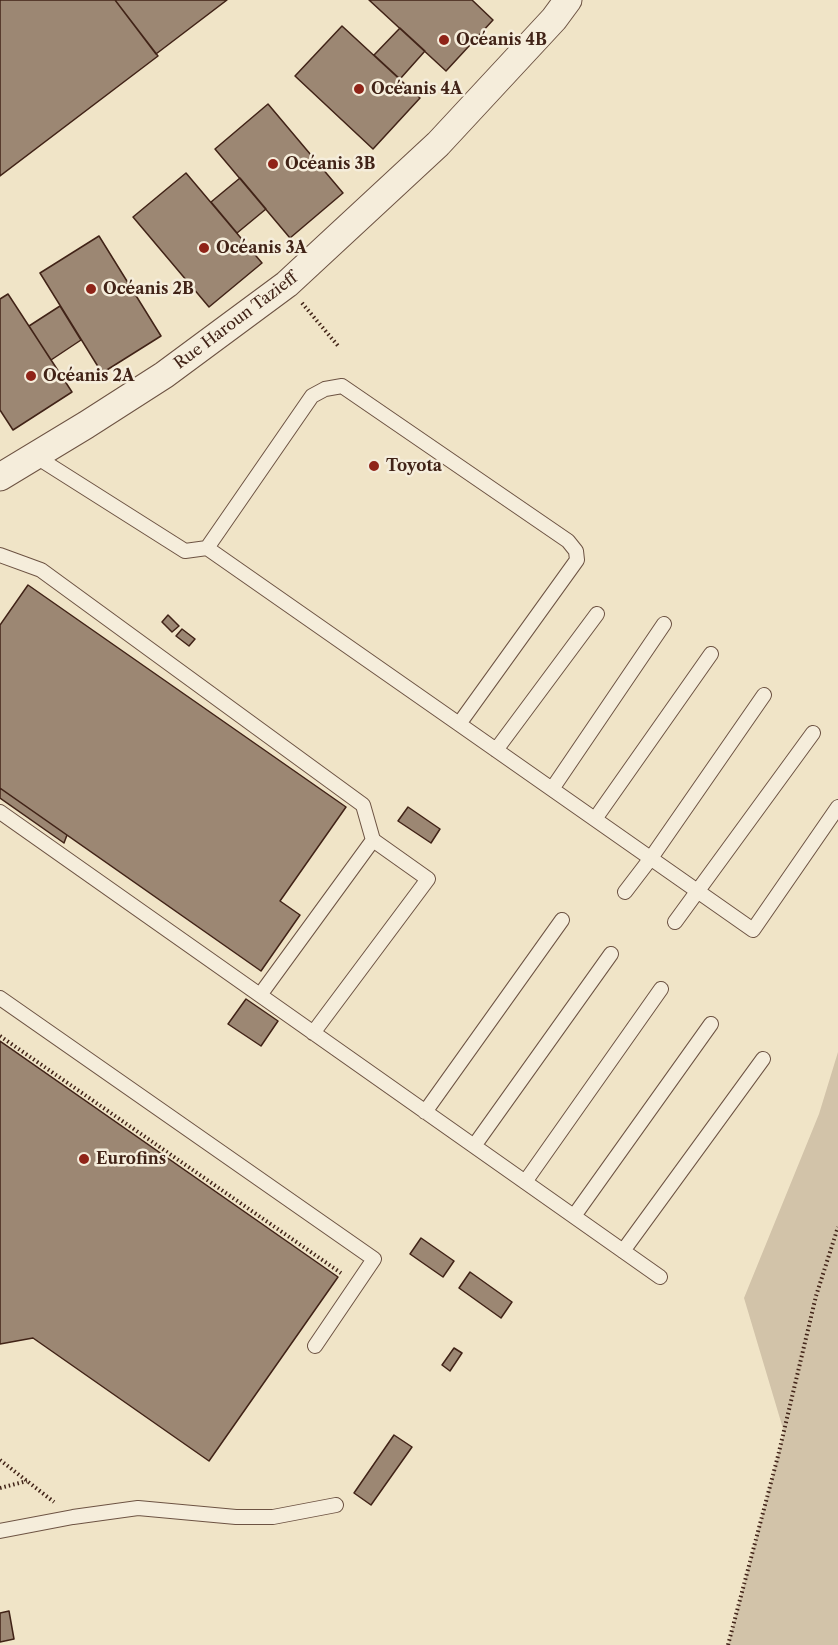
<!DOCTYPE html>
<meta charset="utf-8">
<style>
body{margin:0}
canvas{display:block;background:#f0e4c7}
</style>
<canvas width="838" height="1645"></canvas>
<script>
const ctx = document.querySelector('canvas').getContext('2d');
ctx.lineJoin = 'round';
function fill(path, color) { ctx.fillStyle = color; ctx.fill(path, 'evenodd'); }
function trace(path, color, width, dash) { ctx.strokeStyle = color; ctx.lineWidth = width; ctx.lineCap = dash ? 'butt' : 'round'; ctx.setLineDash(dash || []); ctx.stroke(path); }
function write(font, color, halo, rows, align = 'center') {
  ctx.font = font + ' "Libre Caslon Text",serif'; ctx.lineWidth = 5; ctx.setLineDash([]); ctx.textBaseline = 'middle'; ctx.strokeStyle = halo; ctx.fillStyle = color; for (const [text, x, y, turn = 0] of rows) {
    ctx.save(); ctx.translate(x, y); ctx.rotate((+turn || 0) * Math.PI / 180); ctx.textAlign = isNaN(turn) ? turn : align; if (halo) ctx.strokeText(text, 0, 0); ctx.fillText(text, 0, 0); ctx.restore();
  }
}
const green = new Path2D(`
 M838 1052V1645H728L784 1432 744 1298 819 1114Z`);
const building = new Path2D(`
 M0 0H115L158 56 0 176Z
 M115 0H227L156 54Z
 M369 0H472L493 20 446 71Z
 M342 26 420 98 373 149 295 76Z
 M400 28 425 51 400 79 374 55Z
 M268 104 343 193 290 238 215 149Z
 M186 173 262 263 209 307 133 217Z
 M240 178 266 209 237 233 211 202Z
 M99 236 161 336 102 373 40 273Z
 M8 294 72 392 13 430 0 410V299Z
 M60 306 81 340 51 360 29 326Z
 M28 585 346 807 280 901 300 915 261 971 0 788V625Z
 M168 615 179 626 172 632 162 622Z
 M182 629 195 639 189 646 176 636Z
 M0 788 67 835 64 843 0 798Z
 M408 807 440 829 431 843 398 821Z
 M246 999 278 1021 261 1046 228 1024Z
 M0 1041 338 1277 209 1461 33 1338 0 1344Z
 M421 1238 454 1261 443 1277 410 1254Z
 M470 1272 512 1302 501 1318 459 1288Z
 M454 1348 462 1353 450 1371 442 1365Z
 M394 1435 412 1447 371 1505 354 1493Z
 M9 1611 14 1639 0 1642V1613Z`);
const path = new Path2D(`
 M302 303 339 347
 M0 1036 341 1273
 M0 1460 54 1502
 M0 1488 27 1481
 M728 1645 778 1456 816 1296 838 1227`);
const service = new Path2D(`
 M35 456 185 551 207 548 312 396 325 389 342 386 568 541 576 551 577 560 459 724 207 548
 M0 555 41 570 363 805 373 840
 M459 724 753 930 838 807
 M496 750 597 614
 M552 789 664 624
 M0 812 660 1277
 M595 819 711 654
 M625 892 651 858 764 695
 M675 922 813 733
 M260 995 373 840 428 879 313 1033
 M0 998 374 1259 315 1346
 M425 1112 562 920
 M474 1146 611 954
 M525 1182 661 989
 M574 1216 711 1024
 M623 1251 763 1059
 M0 1531 73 1517 138 1508 236 1517H273L336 1505`);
const minor = new Path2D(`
 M0 477 86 425 164 375 287 284 438 144 554 19 568 0`);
const markers = [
 [444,40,6,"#8f2418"],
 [359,89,6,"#8f2418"],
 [273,164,6,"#8f2418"],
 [204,248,6,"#8f2418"],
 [91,289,6,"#8f2418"],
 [31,376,6,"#8f2418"],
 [374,466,6,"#8f2418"],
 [84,1159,6,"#8f2418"]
];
const poiNames = [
 ["Océanis 4B",456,40],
 ["Océanis 4A",371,89],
 ["Océanis 3B",285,164],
 ["Océanis 3A",216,248],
 ["Océanis 2B",103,289],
 ["Océanis 2A",43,376],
 ["Toyota",386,466],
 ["Eurofins",96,1159]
];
const streetNames = [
 ["Rue Haroun Tazieff",236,321,-37]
];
fill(green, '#d2c3a9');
fill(building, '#9c8773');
trace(building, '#412317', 1.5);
trace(service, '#6d5343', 16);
trace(minor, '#6d5343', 29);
trace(path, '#412317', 4, [1.5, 3]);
trace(service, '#f5eddb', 14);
trace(minor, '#f5eddb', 27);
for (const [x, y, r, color] of markers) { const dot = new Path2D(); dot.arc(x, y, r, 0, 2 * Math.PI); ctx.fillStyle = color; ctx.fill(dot); trace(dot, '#f5eddb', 2); }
write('bold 16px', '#412317', '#f5eddb', poiNames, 'left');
write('16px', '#412317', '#f5eddb', streetNames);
</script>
